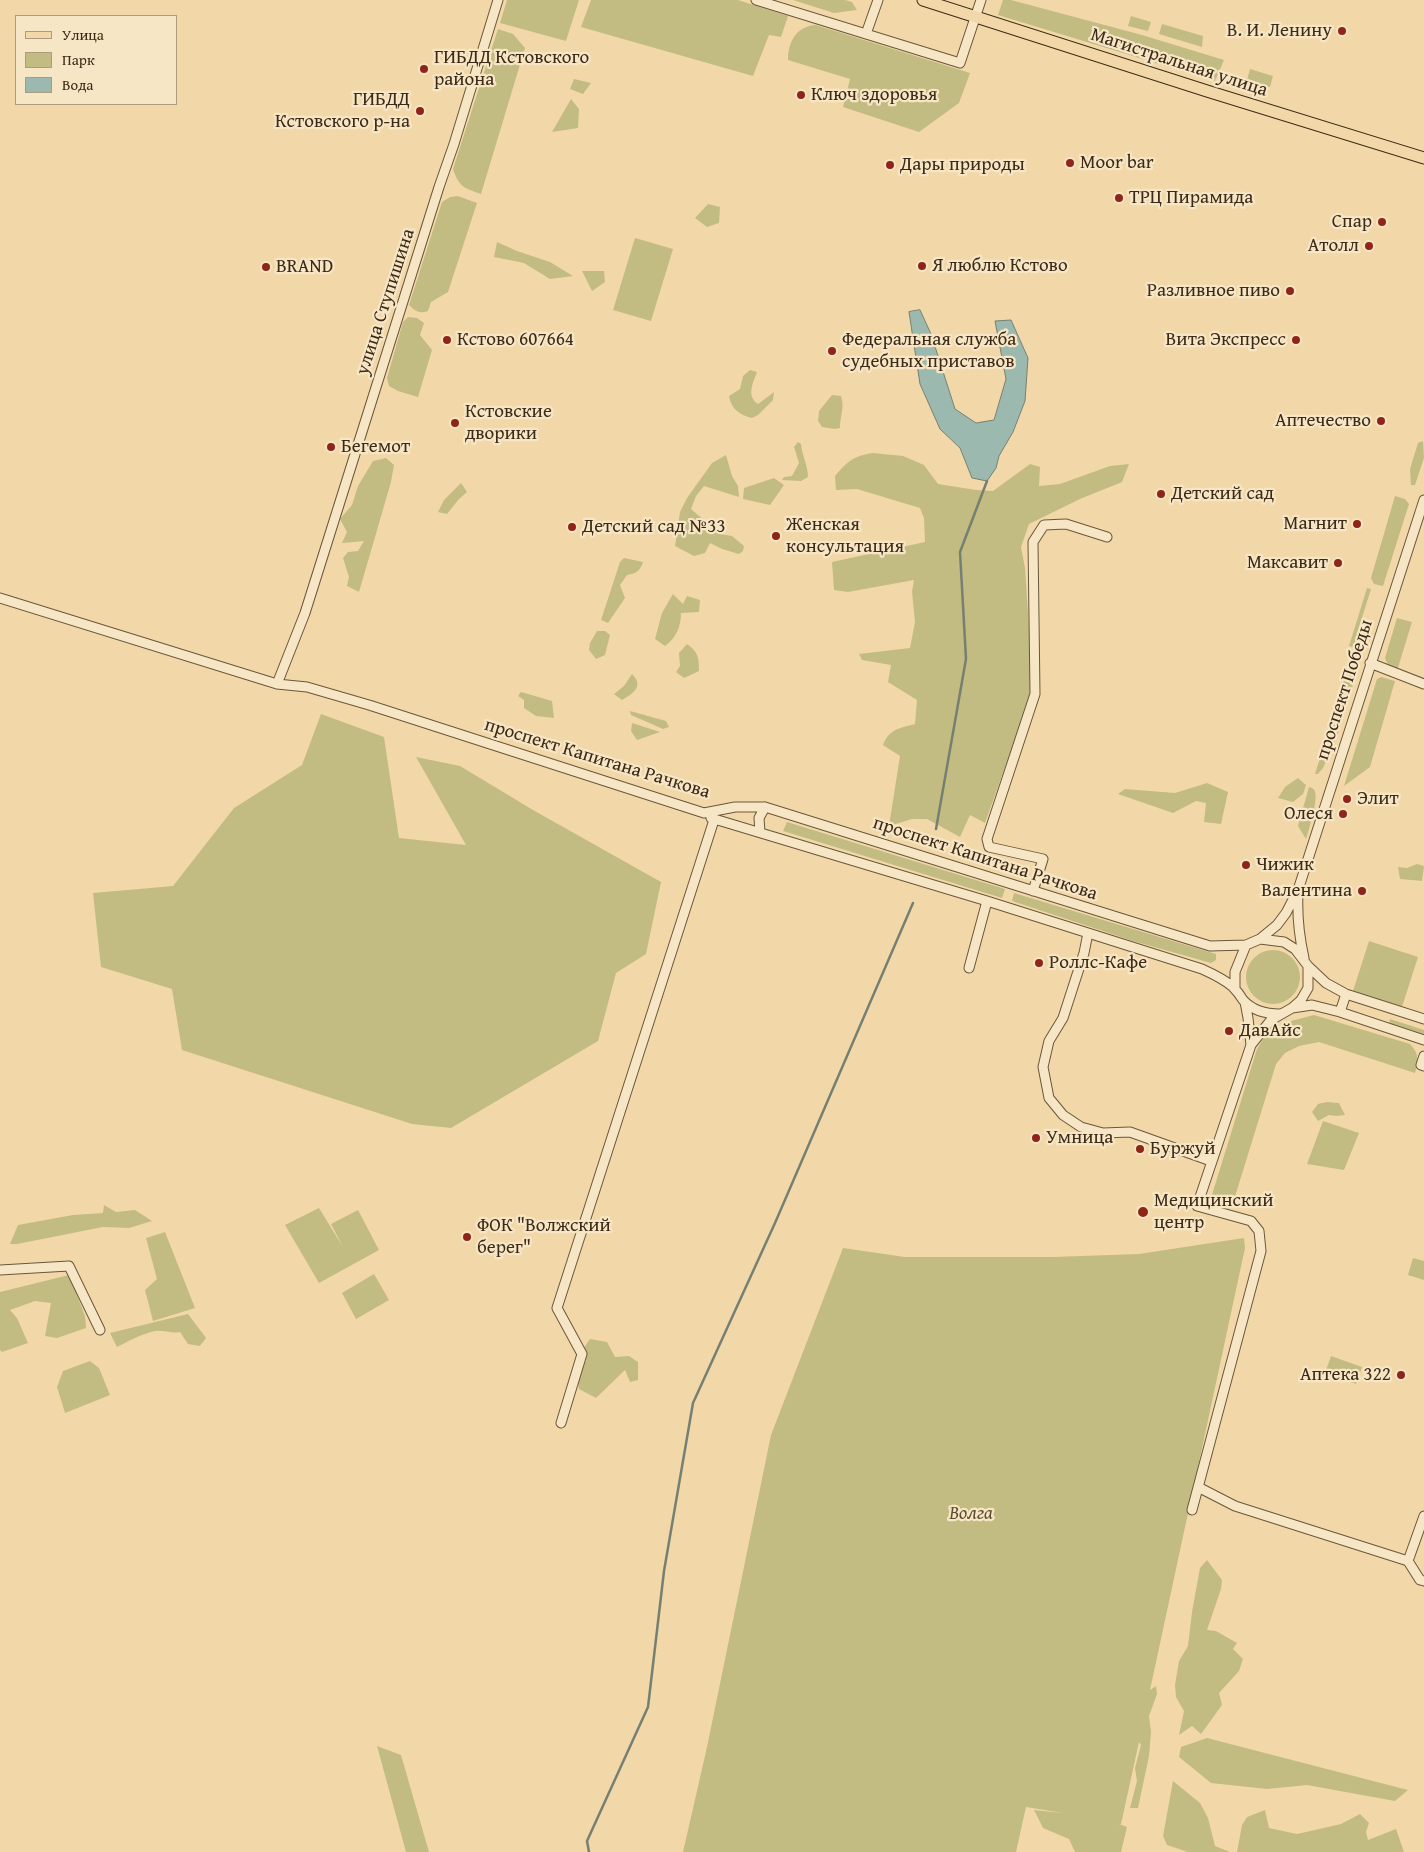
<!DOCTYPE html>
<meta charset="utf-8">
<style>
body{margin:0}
#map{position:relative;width:1424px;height:1852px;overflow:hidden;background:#f2d8a8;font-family:"Gentium Book Plus",serif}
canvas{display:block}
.legend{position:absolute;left:15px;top:15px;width:162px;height:90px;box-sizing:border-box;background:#f7e6c6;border:1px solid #ad9b80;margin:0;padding:6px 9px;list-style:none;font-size:15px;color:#3d2a16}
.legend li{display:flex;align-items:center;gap:10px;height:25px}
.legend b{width:25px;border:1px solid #ad9b80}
</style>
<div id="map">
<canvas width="1424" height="1852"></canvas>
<ul class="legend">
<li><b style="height:6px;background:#f2d8a8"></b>Улица</li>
<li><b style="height:14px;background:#c2bc82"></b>Парк</li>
<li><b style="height:14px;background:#9cb9af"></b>Вода</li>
</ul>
</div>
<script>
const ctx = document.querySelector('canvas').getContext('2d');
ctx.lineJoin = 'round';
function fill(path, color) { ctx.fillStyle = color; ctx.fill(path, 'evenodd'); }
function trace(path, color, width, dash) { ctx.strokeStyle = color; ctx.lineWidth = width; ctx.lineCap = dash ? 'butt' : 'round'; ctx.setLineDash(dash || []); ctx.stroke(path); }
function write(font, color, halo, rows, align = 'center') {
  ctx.font = font + ' "Gentium Book Plus",serif'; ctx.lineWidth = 4.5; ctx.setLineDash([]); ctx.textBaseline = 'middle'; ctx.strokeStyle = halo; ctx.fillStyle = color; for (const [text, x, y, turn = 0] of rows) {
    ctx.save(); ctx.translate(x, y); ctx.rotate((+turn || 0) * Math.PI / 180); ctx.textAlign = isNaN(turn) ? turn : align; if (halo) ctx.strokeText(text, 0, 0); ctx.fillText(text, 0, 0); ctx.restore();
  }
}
const green = new Path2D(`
 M507 0H579L566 41 500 23Z
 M591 0H738L788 16 781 37 769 35 753 76 581 27Z
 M793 0H845L852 2 857 10 834 13Z
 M1003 0H1011L1142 35 1224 60 1215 81 998 15Z
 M1131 16 1151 22 1148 31 1128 26Z
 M1162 24 1203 36 1202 47 1159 34Z
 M816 25 970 73 959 103 919 132 843 107 850 79 788 60C788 41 797 26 816 25Z
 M498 29 513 34 525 48 481 194C464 188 459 187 453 169Z
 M1250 69 1273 76 1270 87 1247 80Z
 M574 79 591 83 583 94 570 89Z
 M571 99 579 109 578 128 552 132Z
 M458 196 477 203 448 292 431 302 428 311C419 314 415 311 409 305L442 202 450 197Z
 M708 204 720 207 719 223 707 227 695 218Z
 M635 238 673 249 651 321 613 310Z
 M497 242 517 251 550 262 573 276 550 279 524 263 494 257Z
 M582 271H604L605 282 592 291Z
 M408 317 417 318 424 323 420 335 432 350 418 397 398 391 389 386 387 378 403 322Z
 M750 370 757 372C753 383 746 396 758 404L774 392 773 400 758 415 752 418C740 415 731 409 729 396L740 389 743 376Z
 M832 395 841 396C845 408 840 415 840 428L835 429 822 427 818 421 819 411Z
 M1423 441 1424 458 1415 485H1411L1410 469 1418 443Z
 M798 442 801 444C802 456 808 465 808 477L801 481 782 480 784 477 792 476 799 463 794 447Z
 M873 453 903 456 924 465 938 484 976 490 993 491 1030 464 1040 467 1039 486 1060 484 1110 466 1129 464 1122 482 1080 499 1029 524 1021 547 1025 568 1033 689 985 823 970 815 960 837 927 819H912L889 826 900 756 883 745C889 729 900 728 915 724L917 700 888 682 891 665 862 660 859 654 910 648 915 622 912 592 914 580 848 592 834 590 832 562 925 542 924 518 920 508 857 489 836 490 835 476C848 461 853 456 873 453Z
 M726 455 732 476 738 486 739 497 704 486 696 496 691 509 720 534 732 536 744 546 743 551 739 554 722 549 710 543 705 553 694 556 675 546 680 512 687 498 712 463Z
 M386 458 394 465 391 482 359 592 347 586 349 577 343 558 348 552 358 551 364 541 342 543 347 532 340 519 352 505 358 486 373 461Z
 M774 478 784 485 770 505 743 499 744 488Z
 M461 483 467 492 459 499 447 514 438 512 444 500Z
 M1395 496 1405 499 1409 504 1383 586 1374 584 1371 578Z
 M624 558 643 562C640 571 637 573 627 575L620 585 625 598 608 623 601 620 620 562Z
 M1367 588 1371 589 1359 627 1369 631 1364 648 1360 650 1349 646Z
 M673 594 683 604 687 596 700 600 699 612 681 613C681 627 676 638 665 646L655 639 662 613Z
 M1397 618 1412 622 1397 671 1388 665 1385 658Z
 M597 631H605L610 635 605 655 596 659 589 650 590 643Z
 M687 644C698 652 699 657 699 671L684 678 676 672 680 666 679 653Z
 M1349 664 1356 667 1357 671 1340 728 1323 768 1318 774H1315Z
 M632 674C644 686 634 693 622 700L614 694 624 686Z
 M1381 677 1395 681 1370 767 1344 786 1377 679Z
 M521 692 552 701 554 718 536 716 524 708V700L518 696Z
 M630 711 666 721 669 727 663 729 631 715Z
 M321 714 384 737 399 838 466 845 416 757 460 766 533 810 661 882 646 954 616 973 598 1041 451 1128 412 1124 182 1050 172 989 101 967 93 893 173 886 234 808 302 765Z
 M632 723 660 732 637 740 631 731Z
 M1298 778 1306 785 1303 794 1293 802 1278 798 1285 787Z
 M1207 783 1228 792 1221 824 1204 822 1206 803 1196 801 1173 813 1118 794 1125 789 1175 793Z
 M1309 787C1312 788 1314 788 1315 792 1318 801 1309 829 1306 839L1298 826Z
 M787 822 1005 889 1002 898 783 831Z
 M1417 864 1424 866 1422 881 1400 879 1398 867 1407 868Z
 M1014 893 1216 954V960L1211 963 1133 941 1012 901Z
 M1369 941 1418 957 1402 1007 1353 991Z
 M1246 977a27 27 0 1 1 54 0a27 27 0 1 1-54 0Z
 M1314 1015 1410 1044C1419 1053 1419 1062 1415 1073L1319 1042 1299 1046 1285 1053 1276 1064 1233 1203 1228 1209 1213 1204 1211 1198 1257 1049 1267 1033 1291 1021Z
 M1390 1019 1424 1030V1035L1389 1024Z
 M1327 1102 1339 1103 1345 1115 1336 1116 1329 1115 1318 1121 1312 1112 1318 1104Z
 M1323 1121 1359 1133 1344 1170 1307 1164Z
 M104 1205 116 1212 135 1210 152 1221 129 1228 103 1227 17 1244H10L18 1225 73 1215 103 1213Z
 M319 1208 343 1247 331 1224 358 1210 379 1250 319 1283 285 1225Z
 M165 1232 195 1308 153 1321 145 1290 157 1279 146 1238Z
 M1244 1238 1245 1248 1150 1690 1156 1686 1157 1694 1149 1716 1151 1732 1149 1756 1138 1808H1130L1137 1781 1135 1768 1141 1745 1139 1742 1121 1824H1119L1127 1827 1121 1852H1075L1069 1839 1043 1828 1034 1810 1063 1813 1026 1807 1016 1852H683L707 1747 771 1435 843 1248 905 1257H1052L1139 1254Z
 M1413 1258 1424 1261V1280L1408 1275Z
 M374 1274 389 1300 356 1319 342 1293Z
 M69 1275 85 1316 86 1328 57 1338 45 1336 51 1303 35 1301 10 1310 17 1318 28 1343 2 1352 0 1350V1292Z
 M188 1314 206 1338 200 1346 188 1344 180 1332C172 1334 164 1330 155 1331 141 1334 129 1341 117 1347L110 1333Z
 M590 1339 607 1342 615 1357 629 1356 638 1362V1380L630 1382 625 1370 596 1398 579 1389 575 1365 587 1361 579 1355Z
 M1331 1356 1362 1367 1356 1384 1325 1373Z
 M90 1361 99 1368 110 1395 65 1413 57 1387 63 1371Z
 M1207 1560 1222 1580 1221 1589 1207 1630 1216 1631 1237 1643 1233 1649 1243 1659 1239 1671 1219 1693 1222 1705 1201 1734 1192 1726 1179 1735 1184 1711 1176 1697 1175 1685 1179 1661 1188 1646 1192 1612 1200 1568Z
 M1207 1738 1408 1790 1395 1801 1307 1785 1267 1789 1211 1783 1179 1757 1181 1747Z
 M377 1746 401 1755 429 1852H406Z
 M1173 1781 1200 1803 1208 1818 1215 1846 1230 1852H1188L1167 1845 1163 1836Z
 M1265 1810 1269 1828 1297 1834 1341 1824 1360 1814 1369 1823 1366 1832 1368 1840 1396 1829 1404 1852H1237L1242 1825 1247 1817Z`);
const water = new Path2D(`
 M920 310 931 334 955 409 976 423 994 420 1006 379 995 321 1011 320 1028 358 1025 401 1013 432 999 456 996 468 987 481 972 478 960 448 940 429 920 384 909 312Z`);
const stream = new Path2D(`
 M936 829 966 659 960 552 987 481
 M589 1852 587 1841 648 1707 664 1571 693 1403 775 1223 913 903`);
const minor = new Path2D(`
 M756 0 960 63 981 0
 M866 34 878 0
 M0 598 277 684 307 687 369 705 704 813 735 807H765L1210 946 1246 945 1260 939 1277 925 1286 913 1298 890 1424 500
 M1370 663 1424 684
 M277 684 305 613 439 187 454 144 498 0
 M711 818 987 901 1202 969C1213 974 1224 979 1233 987 1237 991 1240 995 1243 1000 1252 1010 1266 1014 1280 1014
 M760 832 759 818 765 807
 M1033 891 1043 859 989 847 987 839 1035 694 1033 542 1044 525 1066 524 1107 537
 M1298 894C1297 916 1299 936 1304 958
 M1088 933 1084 953 1063 1018 1049 1041 1043 1067 1049 1098 1063 1115 1081 1127 1103 1133 1130 1132 1211 1161
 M1260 939 1284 942 1295 949 1308 966 1326 983 1346 994 1424 1019
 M969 968 987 901
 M1235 989V972L1246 945
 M1245 1002 1248 1018 1251 1045
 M1292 1008 1312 1005 1340 1012 1424 1040
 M1340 1012 1346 994
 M1424 1056 1421 1065 1424 1066
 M0 1270 69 1266 100 1330
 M561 1423 582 1354 557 1308 714 820
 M1198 1487 1235 1506 1408 1561
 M1192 1510 1261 1251 1259 1231 1251 1221 1197 1206 1251 1045 1271 1020 1292 1008 1301 1000 1308 988V966
 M1424 1516 1408 1561 1420 1580 1424 1581`);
const major = new Path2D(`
 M923 0 1207 91 1424 158`);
const markers = [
 [1342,31,5,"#8f2418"],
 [424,69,5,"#8f2418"],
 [801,95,5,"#8f2418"],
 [420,111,5,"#8f2418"],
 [1070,163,5,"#8f2418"],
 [890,165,5,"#8f2418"],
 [1119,198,5,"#8f2418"],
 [1382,222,5,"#8f2418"],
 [1369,246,5,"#8f2418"],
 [922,266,5,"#8f2418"],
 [266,267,5,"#8f2418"],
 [1290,291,5,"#8f2418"],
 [447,340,5,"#8f2418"],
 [1296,340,5,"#8f2418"],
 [832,351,5,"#8f2418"],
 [1381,421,5,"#8f2418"],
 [455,423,5,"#8f2418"],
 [331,447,5,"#8f2418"],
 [1161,494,5,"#8f2418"],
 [1357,524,5,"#8f2418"],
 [572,527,5,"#8f2418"],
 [776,536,5,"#8f2418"],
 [1338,563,5,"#8f2418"],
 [1347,799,5,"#8f2418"],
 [1343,814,5,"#8f2418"],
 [1246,865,5,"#8f2418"],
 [1362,891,5,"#8f2418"],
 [1039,963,5,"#8f2418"],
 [1229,1031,5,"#8f2418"],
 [1036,1138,5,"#8f2418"],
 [1140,1149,5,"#8f2418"],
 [1143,1212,6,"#8f2418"],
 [467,1237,5,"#8f2418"],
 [1401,1375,5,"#8f2418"]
];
const poiNames = [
 ["В. И. Ленину",1332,31,"right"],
 ["ГИБДД Кстовского",434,58],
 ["района",434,80],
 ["Ключ здоровья",811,95],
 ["ГИБДД",410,100,"right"],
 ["Кстовского р-на",410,122,"right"],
 ["Moor bar",1080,163],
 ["Дары природы",900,165],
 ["ТРЦ Пирамида",1129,198],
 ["Спар",1372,222,"right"],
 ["Атолл",1359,246,"right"],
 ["Я люблю Кстово",932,266],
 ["BRAND",276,267],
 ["Разливное пиво",1280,291,"right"],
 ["Кстово 607664",457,340],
 ["Федеральная служба",842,340],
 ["судебных приставов",842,362],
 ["Вита Экспресс",1286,340,"right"],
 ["Кстовские",465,412],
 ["дворики",465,434],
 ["Аптечество",1371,421,"right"],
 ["Бегемот",341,447],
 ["Детский сад",1171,494],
 ["Магнит",1347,524,"right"],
 ["Женская",786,525],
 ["консультация",786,547],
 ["Детский сад №33",582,527],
 ["Максавит",1328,563,"right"],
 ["Элит",1357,799],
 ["Олеся",1333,814,"right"],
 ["Чижик",1256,865],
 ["Валентина",1352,891,"right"],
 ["Роллс-Кафе",1049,963],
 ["ДавАйс",1239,1031],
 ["Умница",1046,1138],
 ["Буржуй",1150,1149],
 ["Медицинский",1154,1201],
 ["центр",1154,1223],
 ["ФОК \"Волжский",477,1226],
 ["берег\"",477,1248],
 ["Аптека 322",1391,1375,"right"]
];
const streetNames = [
 ["Магистральная улица",1179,63,18],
 ["улица Ступишина",386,302,-72],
 ["проспект Победы",1345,690,-72],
 ["проспект Капитана Рачкова",597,759,17],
 ["проспект Капитана Рачкова",985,859,18]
];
const parkNames = [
 ["Волга",971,1514]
];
fill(green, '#c2bc82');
fill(water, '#9cb9af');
trace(water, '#768072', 1);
trace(stream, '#768072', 2.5);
trace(minor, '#6a563a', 11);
trace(major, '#3d2a16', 13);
trace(minor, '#f7e6c6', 9);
trace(major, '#f2d8a8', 11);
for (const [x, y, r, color] of markers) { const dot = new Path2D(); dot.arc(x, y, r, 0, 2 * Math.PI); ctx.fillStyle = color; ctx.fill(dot); trace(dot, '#f7e6c6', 2); }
write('19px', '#3d2a16', '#f7e6c6', poiNames, 'left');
write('19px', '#3d2a16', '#f7e6c6', streetNames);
write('italic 19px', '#5e4e31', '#f7e6c6', parkNames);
</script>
